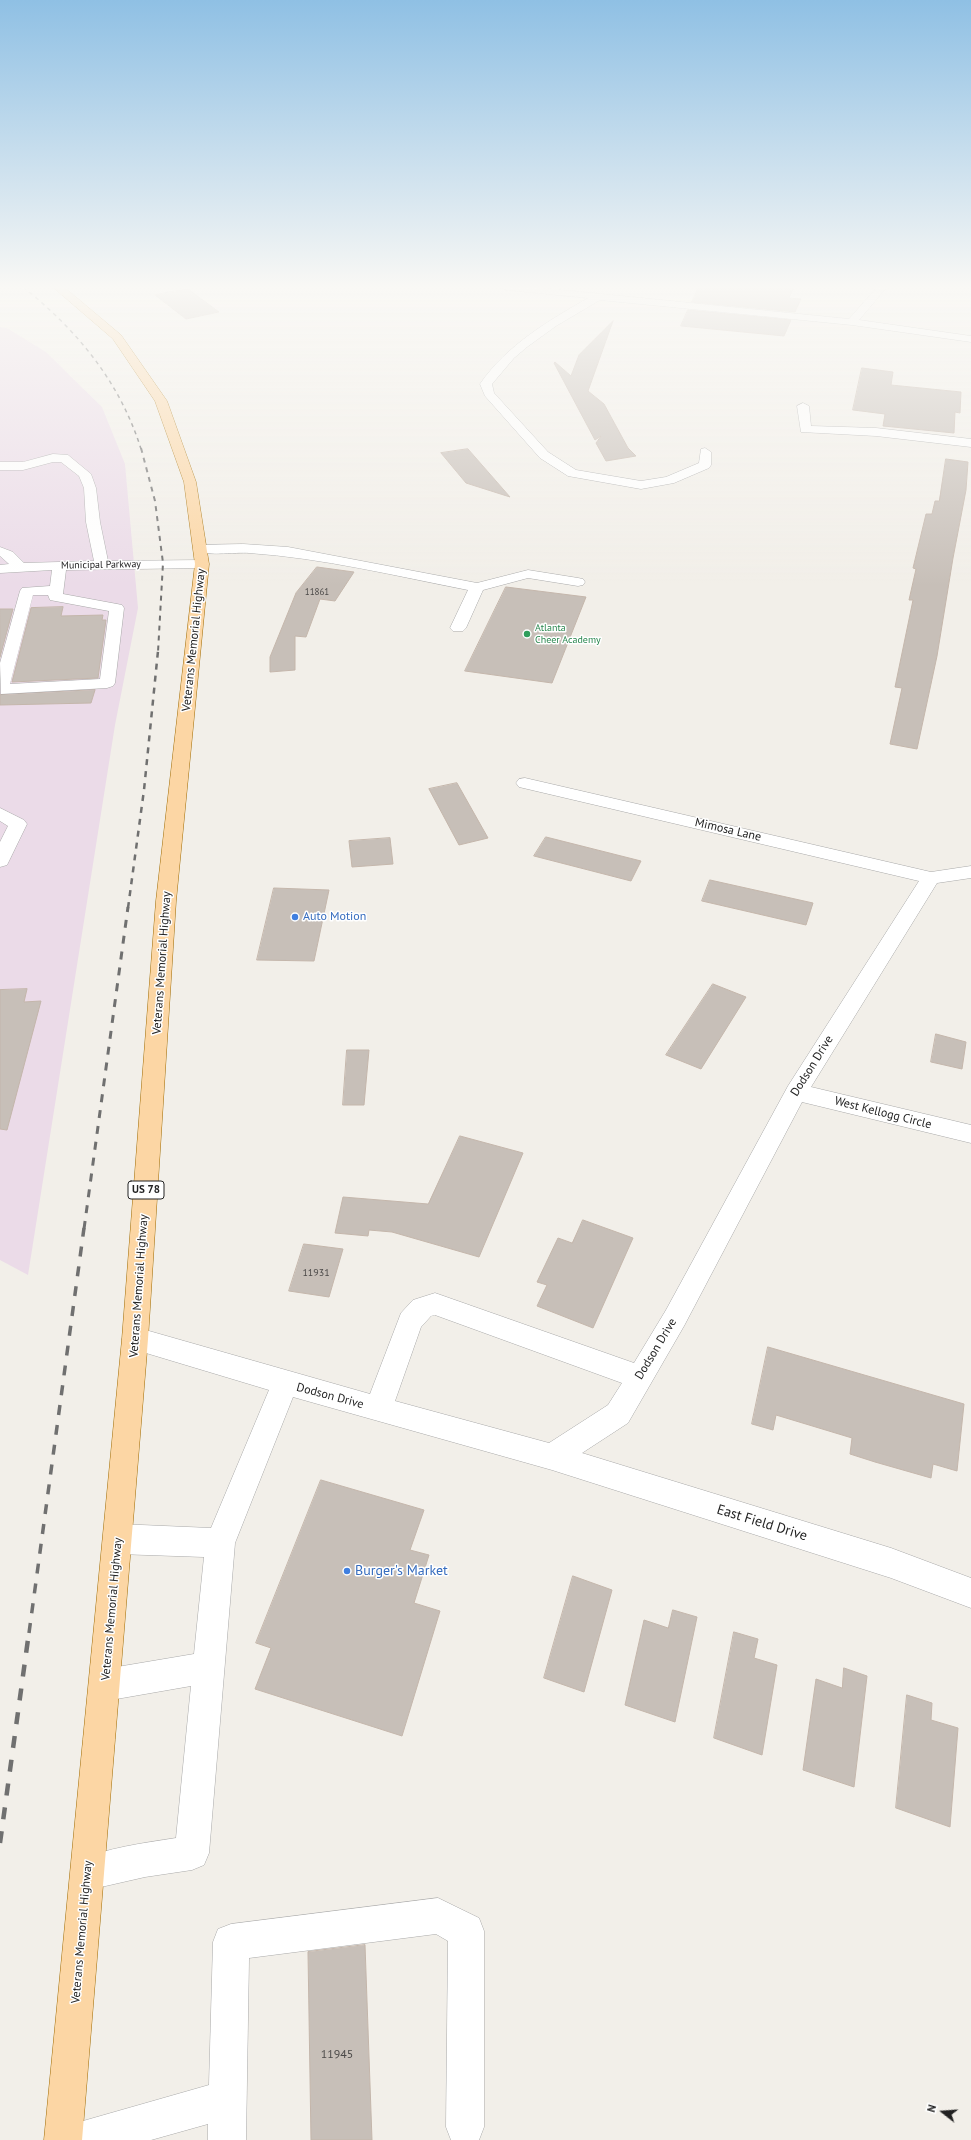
<!DOCTYPE html>
<style>
body{margin:0}
#map{position:relative;width:971px;height:2140px;overflow:hidden;background:#f2efe9;font-family:"PT Sans",sans-serif}
canvas{display:block}
.north{position:absolute;left:923px;top:2092px;width:40px;height:40px;-webkit-text-stroke:3px #fff;paint-order:stroke;rotate:287deg;font-size:11px;font-weight:700;line-height:16px;text-align:center;color:#222}
.north::after{content:'';display:block;margin:auto;width:14px;height:18px;background:#222;clip-path:polygon(50% 0,100% 100%,50% 72%,0 100%)}
</style>
<div id="map">
<canvas width="971" height="2140"></canvas>
<div class="north">N</div>
</div>
<script>
const ctx = document.querySelector('canvas').getContext('2d');
ctx.lineJoin = 'round';
function fill(path, color) { ctx.fillStyle = color; ctx.fill(path, 'evenodd'); }
function trace(path, color, width, dash) { ctx.strokeStyle = color; ctx.lineWidth = width; ctx.lineCap = dash ? 'butt' : 'round'; ctx.setLineDash(dash || []); ctx.stroke(path); }
function write(font, color, halo, rows, align = 'center') {
  ctx.font = font + ' "PT Sans",sans-serif'; ctx.lineWidth = 3; ctx.setLineDash([]); ctx.textBaseline = 'middle'; ctx.strokeStyle = halo; ctx.fillStyle = color; for (const [text, x, y, turn = 0] of rows) {
    ctx.save(); ctx.translate(x, y); ctx.rotate((+turn || 0) * Math.PI / 180); ctx.textAlign = isNaN(turn) ? turn : align; if (halo) ctx.strokeText(text, 0, 0); ctx.fillText(text, 0, 0); ctx.restore();
  }
}
const industrial = new Path2D(`
 M0 327 7 328 46 352 102 407 125 464 138 608 115 725 28 1275 0 1260Z`);
const building = new Path2D(`
 M699 287H794L789 298 801 299 795 312 692 302Z
 M188 289 219 312 186 319 155 295Z
 M688 310 791 320 784 336 681 326Z
 M613 321 588 391 604 404 628 448 636 456 606 461 596 443 601 436 595 440 554 363 555 362 571 376 579 355Z
 M862 368 893 372 891 385 961 392 960 413 955 412 954 433 883 426 885 414 853 410Z
 M468 449 510 497 466 483 441 453Z
 M946 459 968 462 966 490 953 558 937 656 917 749 890 744 902 688 895 687 913 600H909L916 569 913 568 926 514H932L935 501H939Z
 M317 567 354 572 335 601 320 599 306 637 295 636V670L270 672V657L296 593Z
 M506 587 586 597 552 683 465 671Z
 M63 607 61 616 103 615 102 620H106L98 678 12 682 31 608Z
 M0 609H13L0 657Z
 M95 690 91 703 0 705V695Z
 M457 783 488 838 459 845 429 789Z
 M546 837 641 861 631 881 534 856Z
 M390 838 393 864 352 867 349 841Z
 M710 880 813 903 806 925 702 901Z
 M274 888 329 890 314 961 257 960Z
 M713 984 746 997 701 1069 666 1055Z
 M27 989 24 1002 41 1001 7 1130 0 1129V990Z
 M936 1034 966 1042 962 1069 931 1062Z
 M347 1050H369L364 1105H343Z
 M460 1136 523 1153 479 1257 392 1232 369 1230 368 1236 335 1233 343 1197 428 1204Z
 M583 1220 633 1238 593 1328 537 1306 547 1285 537 1282 558 1238 572 1243Z
 M304 1244 343 1249 329 1297 289 1291Z
 M768 1347 964 1404 957 1471 933 1464 931 1478 875 1462 850 1454 852 1438 776 1415 773 1430 752 1424Z
 M321 1480 424 1510 410 1550 429 1555 414 1603 440 1611 402 1736 255 1689 271 1648 256 1643Z
 M573 1576 612 1590 584 1692 544 1678Z
 M673 1610 697 1617 675 1722 625 1705 644 1620 668 1628Z
 M734 1632 758 1639 754 1658 777 1665 762 1755 714 1738Z
 M844 1668 867 1676 854 1787 803 1770 816 1679 842 1688Z
 M907 1695 932 1703 931 1720 958 1728 950 1827 896 1808Z
 M365 1945 372 2140H311L308 1952Z`);
const minor = new Path2D(`
 M501 287H533L849 319 877 287H887L859 320 971 336V342L852 325 600 300 556 326 527 347 514 358 492 384 494 393 548 452 576 470 641 481 666 477 699 463 701 449 705 448 711 452V465L709 468 674 483 641 489 568 476 540 458 485 396 480 384C507 345 548 321 588 298L506 290Z
 M803 403 809 406 811 426 876 428 971 439V447L876 436 801 432 797 406Z
 M53 454 68 455 91 474 96 488 100 522 108 561 202 560 207 561 209 564 207 567 202 568 66 570 63 594 117 604 122 605 124 608 115 683 113 686 107 688 1 694 0 663 20 591 22 588 50 586 52 570 0 573V565L9 564 0 556V547L13 552 24 563 94 561 86 522 84 488 79 476 61 462H53L23 470H0V462H23ZM33 595H48L50 600 109 611 100 679 10 684Z
 M243 544 288 547 477 583 528 570 578 578 583 579 585 582 583 585 578 586 528 578 483 590 466 628 463 631H453L450 628 468 590C396 576 323 558 249 553 238 552 198 557 193 549L200 545Z
 M525 778 931 872 971 866V878L937 883 811 1087 971 1125V1143L802 1102 684 1326 628 1423 582 1453 891 1548 971 1578V1608L891 1578 552 1470 293 1397 235 1543 209 1853 204 1865 192 1870 145 1877 88 1890 76 1885 71 1873 76 1861C107 1848 143 1843 176 1838L191 1686 105 1701 94 1696 89 1685 94 1674 105 1669 194 1654 204 1557 118 1554 108 1549 103 1539 108 1529 118 1524 211 1528 269 1390 126 1347 122 1339 126 1331 135 1327 370 1394 401 1313 413 1300 435 1293 634 1363 666 1310 788 1086 919 881 519 787 516 783 519 779ZM435 1315 622 1383 608 1405 549 1443 395 1401 421 1327 431 1316Z
 M0 808 24 820 27 824 9 861 7 865 0 867V842L8 826 0 821Z
 M438 1898 479 1918 484 1931V2127L479 2140H451L446 2127 448 1941 436 1934 249 1958 246 2140H208V2124L151 2140H64L69 2126 83 2121 209 2085 213 1942 218 1929 231 1924Z`);
const major = new Path2D(`
 M53 287H64L121 335 167 401 196 482 209 564 176 901 148 1339 82 2140H44L122 1339 156 901 195 564 184 482 155 401 113 339Z`);
const railFar5 = new Path2D(`
 M23 287C77 330 120 382 141 449`);
const railFar4 = new Path2D(`
 M141 448 155 501 163 563 158 652`);
const railFar3 = new Path2D(`
 M128 908 144 790 158 651`);
const railFar2 = new Path2D(`
 M84 1229 128 907`);
const railFar1 = new Path2D(`
 M29 1633 84 1228`);
const rail = new Path2D(`
 M0 1843 29 1632`);
const markers = [
 [527,634,4,"#2e9e5b"],
 [295,917,4,"#3f7fe0"],
 [347,1571,4,"#3f7fe0"]
];
const farNumbernames = [
 ["11861",317,592]
];
const farStreetnames = [
 ["Municipal Parkway",101,565,-1]
];
const farLeisurenames = [
 ["Atlanta",535,628],
 ["Cheer Academy",535,640]
];
const numberNames = [
 ["11931",316,1273]
];
const shields = [
 [146,1190,36]
];
const shieldNames = [
 ["US 78",146,1190]
];
const streetNames = [
 ["Veterans Memorial Highway",194,640,-84],
 ["Mimosa Lane",728,830,13],
 ["Veterans Memorial Highway",162,963,-86],
 ["Dodson Drive",812,1066,-58],
 ["West Kellogg Circle",883,1113,14],
 ["Veterans Memorial Highway",139,1286,-86],
 ["Dodson Drive",656,1349,-59],
 ["Dodson Drive",330,1396,15],
 ["Veterans Memorial Highway",112,1609,-85],
 ["Veterans Memorial Highway",82,1932,-85]
];
const shopNames = [
 ["Auto Motion",303,917]
];
const nearNumbernames = [
 ["11945",337,2055]
];
const nearStreetnames = [
 ["East Field Drive",762,1523,17]
];
const nearShopnames = [
 ["Burger's Market",355,1571]
];
fill(industrial, '#ebdbe8');
fill(building, '#c7bfb8');
trace(building, '#c4b6ab', 1);
trace(minor, '#a9a9a9', 1);
trace(major, '#a06b00', 1);
fill(minor, '#fff');
fill(major, '#fcd6a4');
trace(railFar5, '#707070', 1.5, [4, 4]);
trace(railFar4, '#707070', 2, [5, 5]);
trace(railFar3, '#707070', 2.5, [6, 6]);
trace(railFar2, '#707070', 3, [8, 8]);
trace(railFar1, '#707070', 3.5, [10, 10]);
trace(rail, '#707070', 4.5, [12, 12]);
const sky = ctx.createLinearGradient(0, 0, 0, 586);
sky.addColorStop(0, '#8fc0e4');
sky.addColorStop(0.49, '#f9f8f5');
sky.addColorStop(1, '#f9f8f500');
ctx.fillStyle = sky;
ctx.fillRect(0, 0, 971, 586);
for (const [x, y, r, color] of markers) { const dot = new Path2D(); dot.arc(x, y, r, 0, 2 * Math.PI); ctx.fillStyle = color; ctx.fill(dot); trace(dot, '#fff', 1.5); }
write('9px', '#4b4948', null, farNumbernames);
write('10px', '#222', '#fff', farStreetnames);
write('10px', '#27864d', '#fff', farLeisurenames, 'left');
write('10px', '#4b4948', null, numberNames);
for (const [x, y, w] of shields) { const box = new Path2D(); box.roundRect(x - w / 2, y - 9, w, 18, 3); ctx.fillStyle = '#fff'; ctx.fill(box); trace(box, '#222', 1); }
write('bold 11px', '#222', null, shieldNames);
write('12px', '#222', '#fff', streetNames);
write('12px', '#366cbe', '#fff', shopNames, 'left');
write('12px', '#4b4948', null, nearNumbernames);
write('14px', '#222', '#fff', nearStreetnames);
write('14px', '#366cbe', '#fff', nearShopnames, 'left');
</script>
